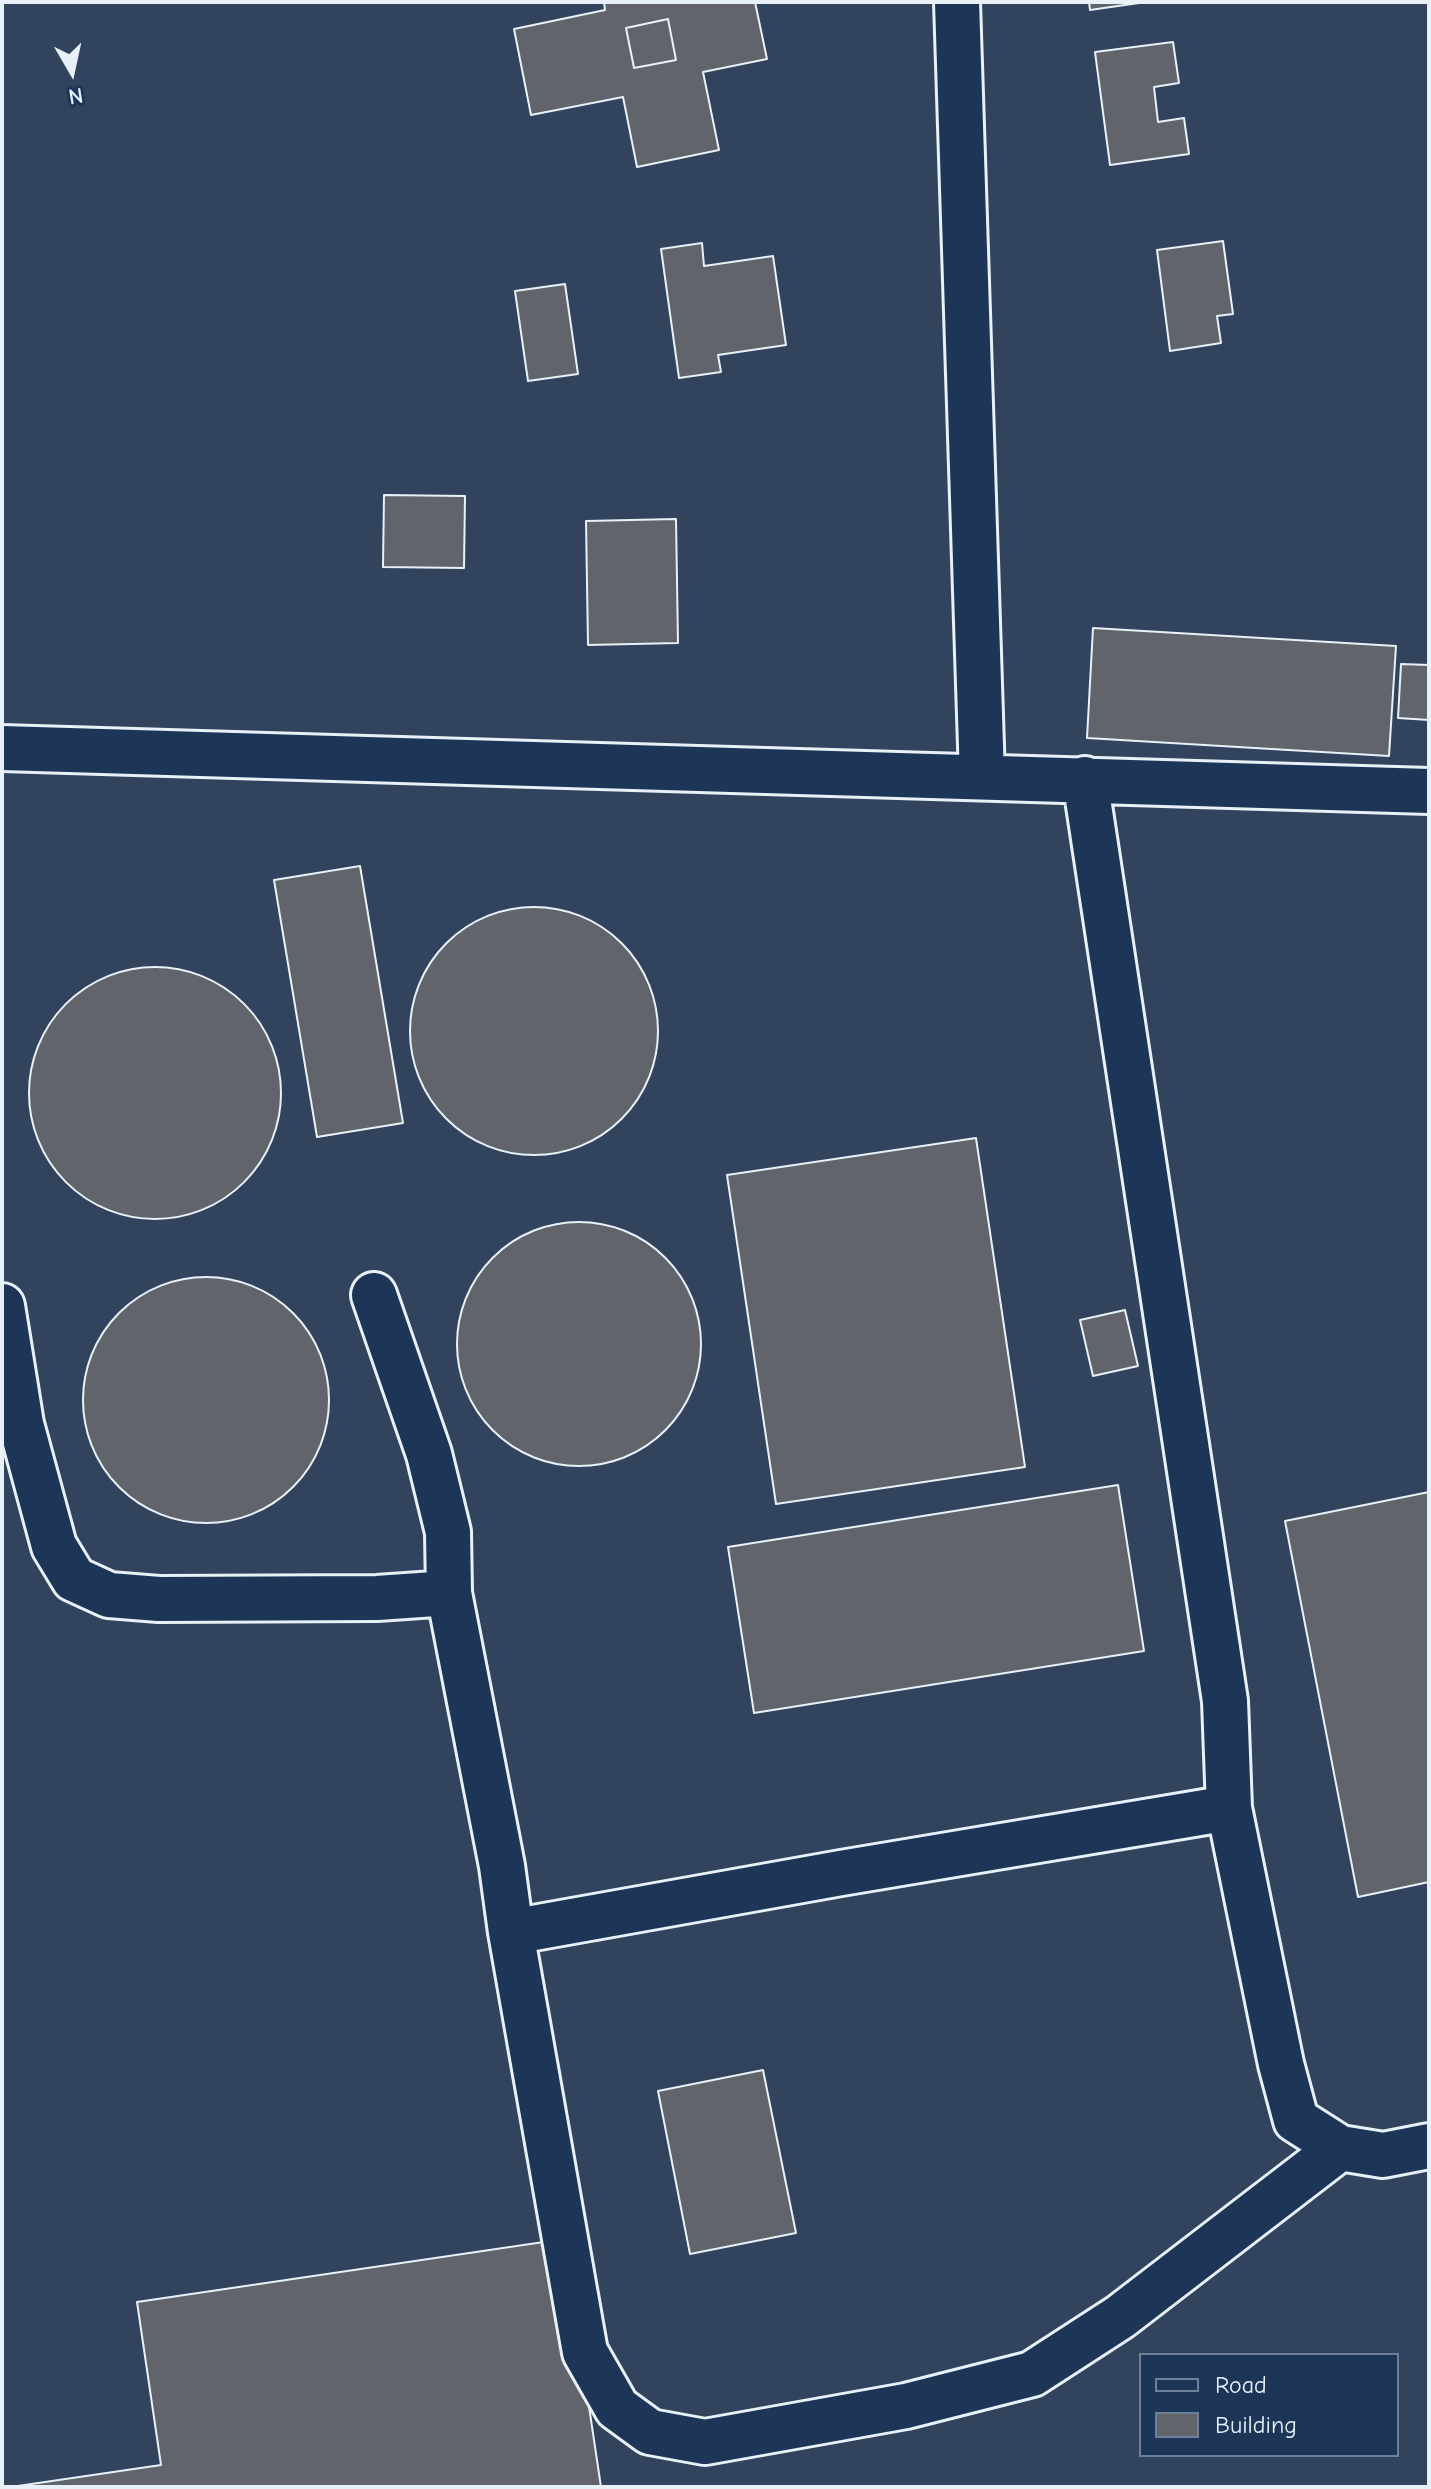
<!DOCTYPE html>
<style>
body{margin:0}
#map{position:relative;width:1431px;height:2489px;overflow:hidden;background:#31435d;font-family:"Comic Neue",sans-serif}
canvas{display:block}
.frame{position:absolute;inset:0;border:4px solid #e8f1f8;pointer-events:none}
.legend{position:absolute;left:1139px;top:2353px;width:260px;height:104px;box-sizing:border-box;background:#1d3557;border:2px solid #6e8097;margin:0;padding:10px 14px;list-style:none;font-size:24px;color:#e8f1f8}
.legend li{display:flex;align-items:center;gap:16px;height:40px}
.legend b{width:40px;border:2px solid #6e8097}
.north{position:absolute;left:32px;top:32px;width:80px;height:80px;-webkit-text-stroke:6px #1d3557;paint-order:stroke;rotate:171deg;font-size:22px;font-weight:700;line-height:32px;text-align:center;color:#e8f1f8}
.north::after{content:'';display:block;margin:auto;width:28px;height:36px;background:#e8f1f8;clip-path:polygon(50% 0,100% 100%,50% 72%,0 100%)}
</style>
<div id="map">
<canvas width="1431" height="2489"></canvas>
<div class="frame"></div>
<ul class="legend">
<li><b style="height:10px;background:#1d3557"></b>Road</li>
<li><b style="height:22px;background:#61646b"></b>Building</li>
</ul>
<div class="north">N</div>
</div>
<script>
const ctx = document.querySelector('canvas').getContext('2d');
ctx.lineJoin = 'round';
function fill(path, color) { ctx.fillStyle = color; ctx.fill(path, 'evenodd'); }
function trace(path, color, width, dash) { ctx.strokeStyle = color; ctx.lineWidth = width; ctx.lineCap = dash ? 'butt' : 'round'; ctx.setLineDash(dash || []); ctx.stroke(path); }
const building = new Path2D(`
 M604 2H755L767 59 703 72 719 150 637 167 623 97 531 115 514 29 605 10ZM668 19 676 60 634 68 626 28Z
 M1089 2H1146L1090 10Z
 M668 19 676 60 634 68 626 28Z
 M1173 42 1179 83 1154 87 1158 122 1184 118 1189 154 1110 165 1095 52Z
 M1223 241 1233 314 1217 316 1221 343 1170 351 1157 250Z
 M702 243 704 266 773 256 786 345 718 355 721 372 679 378 661 249Z
 M565 284 578 374 528 381 515 291Z
 M384 495 465 496 464 568 383 567Z
 M676 519 678 643 588 645 586 521Z
 M1093 628 1396 646 1389 756 1087 738Z
 M1401 664 1429 665V720L1398 718Z
 M360 866 403 1123 317 1137 274 880Z
 M410 1031a124 124 0 1 1 248 0a124 124 0 1 1-248 0Z
 M29 1093a126 126 0 1 1 252 0a126 126 0 1 1-252 0Z
 M976 1138 1025 1467 776 1504 727 1175Z
 M457 1344a122 122 0 1 1 244 0a122 122 0 1 1-244 0Z
 M83 1400a123 123 0 1 1 246 0a123 123 0 1 1-246 0Z
 M1125 1310 1138 1366 1093 1376 1080 1320Z
 M1118 1485 1144 1651 754 1713 728 1547Z
 M1429 1492V1882L1358 1897 1285 1521Z
 M763 2070 796 2233 690 2254 658 2091Z
 M564 2239 601 2487H11L161 2465 137 2302Z`);
const minor = new Path2D(`
 M957 2 982 777
 M2 748 1429 791
 M1085 779 1225 1701 1229 1808 1281 2064 1296 2120 1340 2148 1383 2155 1429 2146
 M374 1295 429 1454 448 1532 449 1593 502 1866 511 1932 585 2352 617 2408 650 2432 705 2442 906 2406 1032 2374 1120 2317 1340 2148
 M2 1306 21 1424 54 1546 74 1579 109 1595 159 1599 377 1598 449 1593
 M511 1932 841 1873 1229 1808`);
fill(building, '#61646b');
trace(building, '#e8f1f8', 2);
trace(minor, '#e8f1f8', 50);
trace(minor, '#1d3557', 44);
</script>
